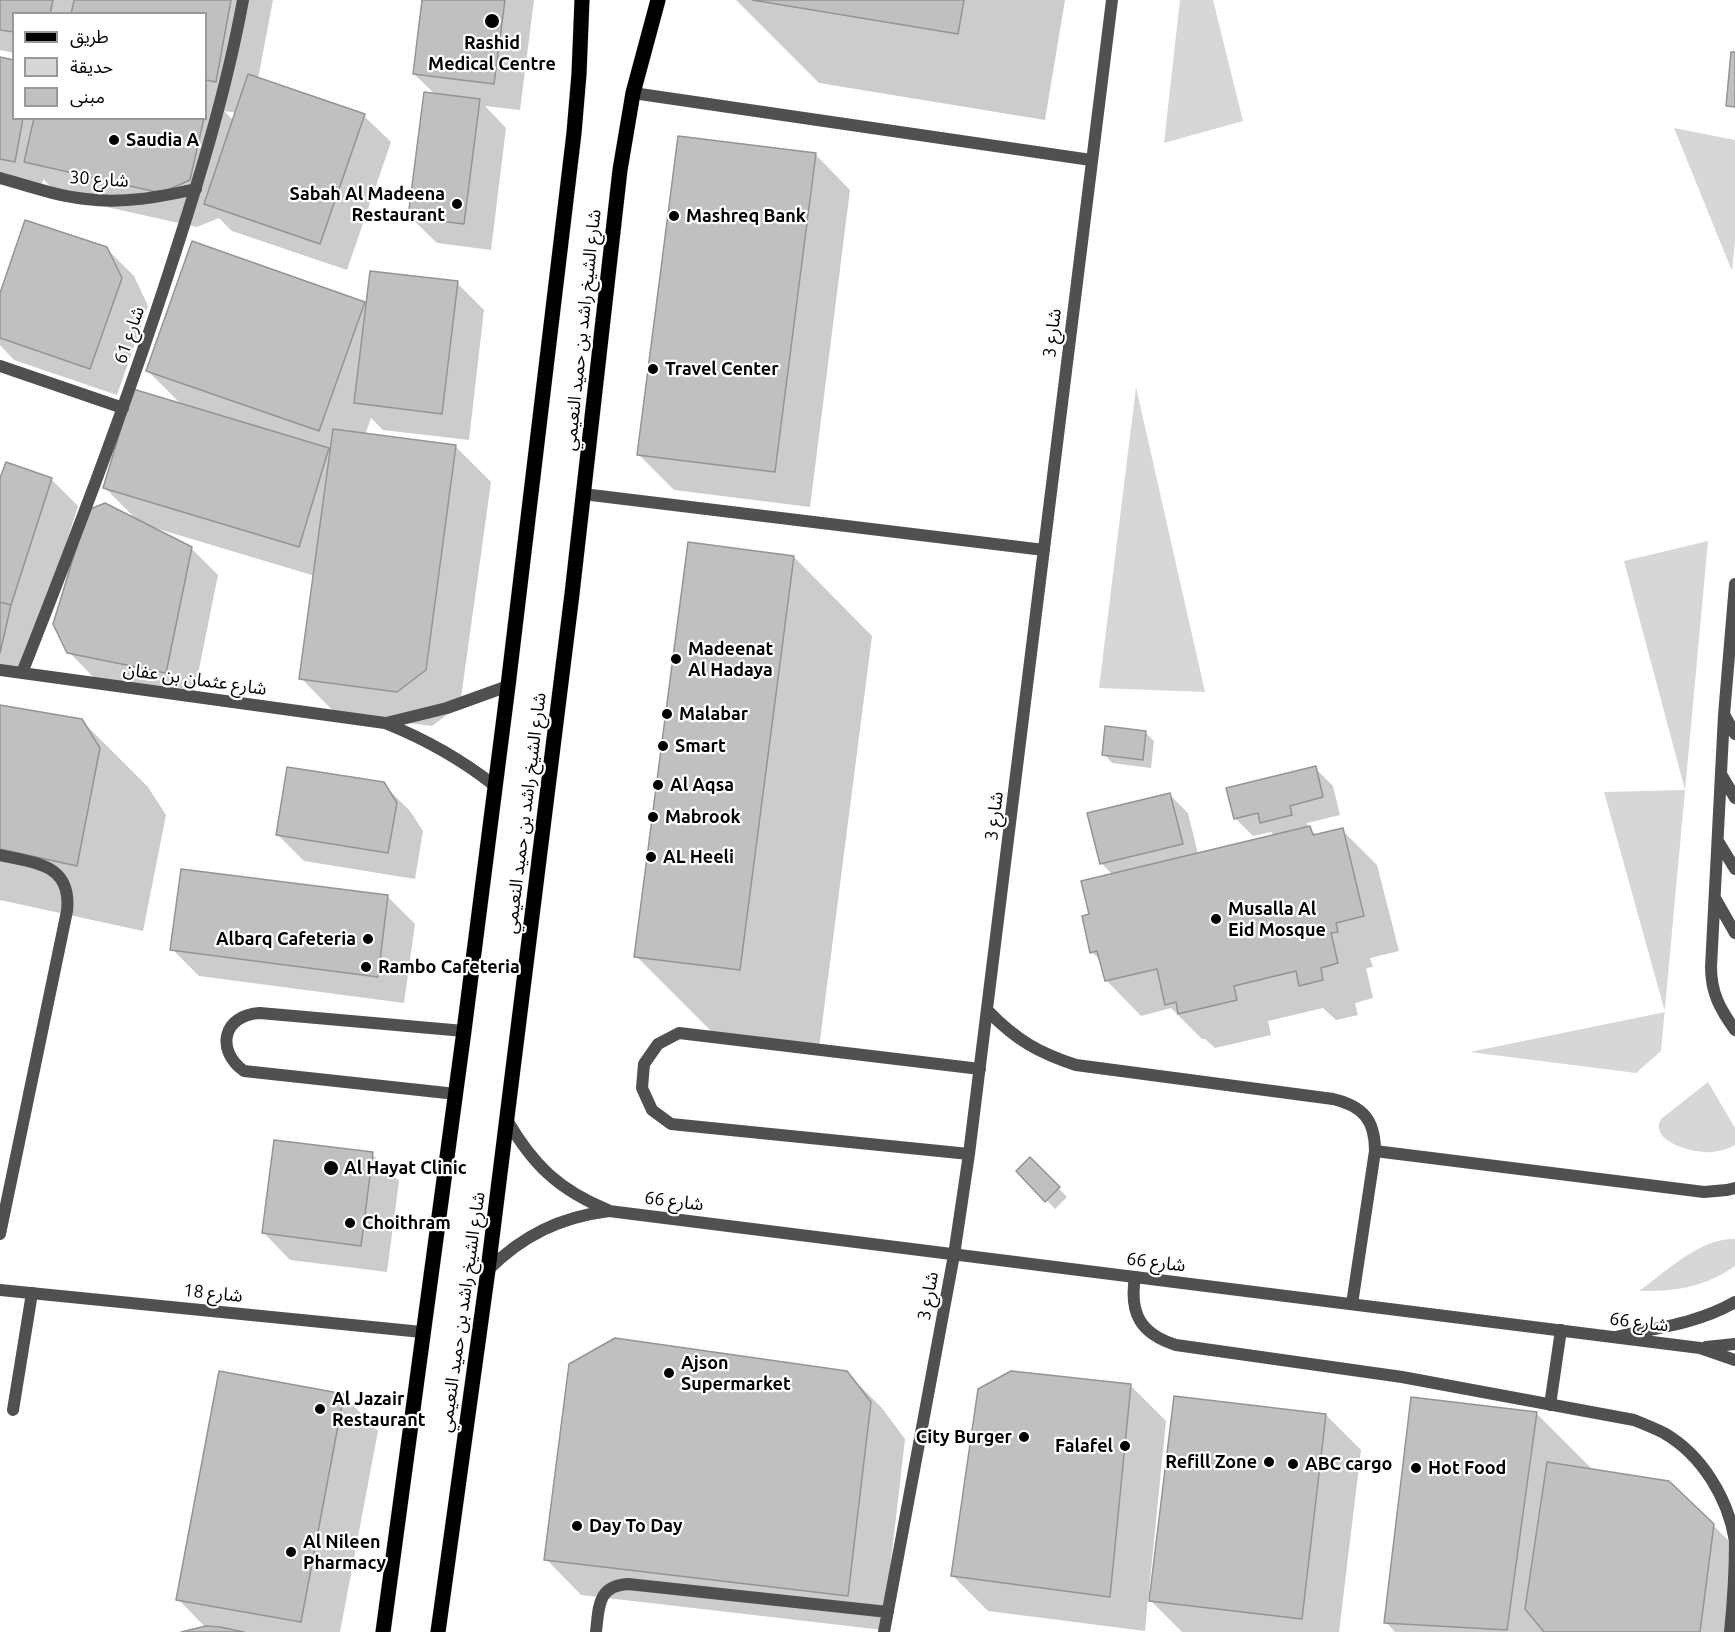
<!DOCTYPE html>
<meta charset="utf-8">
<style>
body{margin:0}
#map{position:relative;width:1735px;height:1632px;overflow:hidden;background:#fff;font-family:Ubuntu,"Noto Sans Arabic",sans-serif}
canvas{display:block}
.legend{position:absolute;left:12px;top:12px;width:195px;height:108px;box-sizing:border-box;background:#fff;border:2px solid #999;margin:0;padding:8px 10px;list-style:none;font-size:18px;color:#000}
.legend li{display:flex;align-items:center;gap:12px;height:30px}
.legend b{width:30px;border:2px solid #999}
</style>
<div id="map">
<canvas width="1735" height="1632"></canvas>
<ul class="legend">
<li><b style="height:8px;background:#000"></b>طريق</li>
<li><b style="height:16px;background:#d7d7d7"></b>حديقة</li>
<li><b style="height:16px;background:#c0c0c0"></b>مبنى</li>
</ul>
</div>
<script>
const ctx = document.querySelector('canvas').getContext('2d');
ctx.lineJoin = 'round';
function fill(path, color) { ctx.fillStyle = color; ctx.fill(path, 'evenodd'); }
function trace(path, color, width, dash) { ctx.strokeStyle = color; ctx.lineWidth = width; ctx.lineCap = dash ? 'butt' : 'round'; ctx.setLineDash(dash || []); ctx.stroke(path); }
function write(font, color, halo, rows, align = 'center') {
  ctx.font = font + ' Ubuntu,"Noto Sans Arabic",sans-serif'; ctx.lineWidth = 4.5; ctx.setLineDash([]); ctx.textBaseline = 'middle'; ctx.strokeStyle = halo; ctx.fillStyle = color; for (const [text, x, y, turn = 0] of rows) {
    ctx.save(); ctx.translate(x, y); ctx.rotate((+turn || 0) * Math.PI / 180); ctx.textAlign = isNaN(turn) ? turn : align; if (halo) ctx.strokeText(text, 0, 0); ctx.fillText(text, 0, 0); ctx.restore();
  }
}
const green = new Path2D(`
 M1180 0H1213L1243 121 1164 143Z
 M1674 128 1735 140V241L1732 271Z
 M1136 387 1205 692 1099 688Z
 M1708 541 1661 1051 1636 1073 1470 1052 1665 1012 1604 792 1685 790 1624 561Z
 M1708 1082 1735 1128V1145C1728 1149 1720 1151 1712 1152 1696 1154 1648 1142 1661 1119Z
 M1735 1239V1266C1705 1287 1674 1292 1639 1291 1665 1272 1702 1237 1735 1239Z`);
const shadow = new Path2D(`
 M0 0H273L258 79 364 116 391 142 347 270 232 231 219 218 197 227 61 197 43 179 42 188 0 180V59L14 118H206V14H14V53L0 50ZM224 111 237 113 234 121Z
 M424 0H534L520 110 485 106 506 128 491 250 437 243 410 217 436 95 414 74Z
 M736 0H1065L1045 120 819 83Z
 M815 154 850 190 810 507 674 490 639 455Z
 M107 249 134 276 148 306 117 395 14 360 0 345V297Z
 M457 283 484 310 469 440 383 430 371 418 365 435 455 446 491 482 460 705 432 726 336 714 301 678 315 576 155 528V529L191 548 218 575 193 699 96 680 69 652 136 519 105 488 182 405 148 371 364 303 367 306Z
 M51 479 78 506 38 632 27 679 0 673V483Z
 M794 557 872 636 819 1048 715 1035 636 956Z
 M0 707 81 720 148 787 166 815 143 931 0 900Z
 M1145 732 1154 741 1151 768 1112 763 1104 754Z
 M1315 768 1333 786 1340 815 1307 823 1308 828 1318 836 1342 830 1377 865 1399 951 1370 958 1373 967 1366 968 1373 998 1355 1003 1358 1015 1336 1020 1323 1008 1268 1021 1271 1035 1215 1048 1205 1039H1202L1171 1008 1141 1016 1106 980 1102 962 1092 952 1091 915 1113 875 1101 863 1170 795 1188 813 1198 854 1275 836 1271 832 1253 836 1235 818Z
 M383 784 410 811 423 831 415 879 304 861 277 834Z
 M388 897 415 924 404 1003 199 976 172 949Z
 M372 1154 399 1181 387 1272 290 1260 264 1233Z
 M1030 1159 1067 1197 1055 1209 1018 1171Z
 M846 1372 882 1408 905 1439 883 1630 581 1595 546 1559Z
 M1131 1386 1166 1421 1149 1591 1152 1592 1326 1415 1361 1450 1339 1632H1182L1148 1598 1145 1631 988 1611 952 1575Z
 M343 1395 378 1431 340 1632H189L206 1628 178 1599Z
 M1536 1413 1594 1471 1713 1525 1735 1547V1632H1395L1386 1622Z`);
const building = new Path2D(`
 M0 0H53L50 14H14V32L0 30Z
 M74 0H231L216 82 206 80V14H71Z
 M422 0H505L494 84 413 74Z
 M752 0H964L958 34Z
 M1731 52H1735V107L1726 106Z
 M0 57 14 60V118H23L15 162 0 159Z
 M248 74 365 114 320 244 204 204Z
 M424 92 480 99 464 224 408 217Z
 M34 118H204L190 180 161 193 24 162Z
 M678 136 816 153 775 472 637 455Z
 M25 220 107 247 122 278 90 369 0 338V293Z
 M192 241 365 302 319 431 146 371Z
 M370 271 458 281 442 414 354 403Z
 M133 389 329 448 299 547 103 488Z
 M333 429 456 445 426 670 397 692 299 679Z
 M6 462 52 478 11 605 0 602V478Z
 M105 503 192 547 166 673 67 653 53 624 88 510Z
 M688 542 794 556 740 970 634 957Z
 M0 602 11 605 0 653Z
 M0 705 82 719 100 748 77 866 0 849Z
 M1105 726 1146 731 1143 760 1102 755Z
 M1316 766 1323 797 1290 806 1292 815 1260 823 1258 813 1234 819 1226 788Z
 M287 767 384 782 397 803 388 853 276 835Z
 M1170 793 1183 844 1100 864 1087 813Z
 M1310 826 1313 835 1343 828 1364 916 1336 923 1338 932 1331 933 1338 963 1321 968 1323 980 1299 986 1296 971 1234 986 1237 1000 1178 1014 1176 1002 1165 1005 1157 969 1105 981 1097 951 1090 953 1082 916 1089 914 1081 881Z
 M181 869 388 895 378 977 170 950Z
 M274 1140 373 1152 361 1246 262 1233Z
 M1030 1157 1060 1187 1045 1202 1016 1171Z
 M615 1338 847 1371 871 1402 848 1596 544 1560 569 1364Z
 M219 1371 344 1394 301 1622 176 1600Z
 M1011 1371 1131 1384 1110 1597 951 1576 978 1389Z
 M1174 1396 1326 1414 1302 1619 1149 1601Z
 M1411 1397 1537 1412 1507 1630 1384 1623Z
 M1547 1462 1669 1481 1714 1524 1700 1632H1544L1525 1609Z
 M206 1626 220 1627 244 1632H181Z`);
const service = new Path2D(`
 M633 93 1091 160
 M583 494 1044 550
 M1735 584 1724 715 1711 967C1711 993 1720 1009 1735 1030
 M1725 716 1735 734
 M1721 774 1735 798
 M1718 841 1735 869
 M1715 898 1735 933
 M988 1011C1016 1040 1039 1053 1076 1065L1333 1099C1363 1106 1375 1120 1375 1151L1352 1304
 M456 1094 244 1071C215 1050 223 1015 260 1013L464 1031
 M1375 1151 1704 1192 1727 1190 1735 1188
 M969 1154 671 1124 652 1110 642 1088 644 1064 658 1044 679 1033 980 1069
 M1135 1277C1129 1314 1141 1334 1176 1345L1402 1377 1634 1420C1644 1424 1654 1428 1664 1433 1702 1455 1728 1498 1735 1541 1735 1570 1733 1603 1730 1632
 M1550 1405 1561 1330
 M13 1410 32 1293
 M596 1632C599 1607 597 1586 628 1584L888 1612
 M884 1632 954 1255 969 1154 1112 0`);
const minor = new Path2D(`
 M0 178C28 186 57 196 86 199 124 204 159 197 196 189
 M0 366 123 408
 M0 670 385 723C425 739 461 759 495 786
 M22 673C74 541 125 408 169 272 198 183 226 93 243 0
 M386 723 447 708 508 686
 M0 855C36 863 72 864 67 911L0 1234
 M507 1120C533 1165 559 1190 608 1210
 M488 1270C523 1235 561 1217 609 1211L1700 1348 1735 1360
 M0 1290 422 1332
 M1706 1347 1735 1344`);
const tertiary = new Path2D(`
 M1616 1337C1656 1328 1699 1323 1735 1302`);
const primary = new Path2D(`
 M383 1632 464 1031 508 686 574 133 579 74 582 0
 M438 1632 488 1270 572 594 620 170 633 93 658 0`);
const markers = [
 [492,21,8,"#000"],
 [114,140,6,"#000"],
 [457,204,6,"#000"],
 [674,216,6,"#000"],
 [653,369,6,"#000"],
 [676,659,6,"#000"],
 [667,714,6,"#000"],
 [663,746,6,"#000"],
 [658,785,6,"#000"],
 [653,817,6,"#000"],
 [651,857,6,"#000"],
 [1216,919,6,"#000"],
 [368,939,6,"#000"],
 [366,967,6,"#000"],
 [331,1168,8,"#000"],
 [350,1223,6,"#000"],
 [669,1373,6,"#000"],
 [320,1409,6,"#000"],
 [1024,1437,6,"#000"],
 [1125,1446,6,"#000"],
 [1269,1462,6,"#000"],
 [1293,1464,6,"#000"],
 [1416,1468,6,"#000"],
 [577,1526,6,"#000"],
 [291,1552,6,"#000"]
];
const poiNames = [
 ["Rashid",492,43,"center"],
 ["Medical Centre",492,64,"center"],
 ["Saudia A",126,140],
 ["Sabah Al Madeena",445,194,"right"],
 ["Restaurant",445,215,"right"],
 ["Mashreq Bank",686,216],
 ["Travel Center",665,369],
 ["Madeenat",688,649],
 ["Al Hadaya",688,670],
 ["Malabar",679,714],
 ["Smart",675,746],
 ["Al Aqsa",670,785],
 ["Mabrook",665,817],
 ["AL Heeli",663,857],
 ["Musalla Al",1228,909],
 ["Eid Mosque",1228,930],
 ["Albarq Cafeteria",356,939,"right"],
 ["Rambo Cafeteria",378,967],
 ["Al Hayat Clinic",344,1168],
 ["Choithram",362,1223],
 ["Ajson",681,1363],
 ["Supermarket",681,1384],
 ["Al Jazair",332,1399],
 ["Restaurant",332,1420],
 ["City Burger",1012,1437,"right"],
 ["Falafel",1113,1446,"right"],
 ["Refill Zone",1257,1462,"right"],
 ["ABC cargo",1305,1464],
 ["Hot Food",1428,1468],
 ["Day To Day",589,1526],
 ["Al Nileen",303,1542],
 ["Pharmacy",303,1563]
];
const streetNames = [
 ["شارع 30",99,179,4],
 ["شارع الشيخ راشد بن حميد النعيمي",582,330,-84],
 ["شارع 3",1052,333,-83],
 ["شارع 61",129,335,-71],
 ["شارع عثمان بن عفان",195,679,8],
 ["شارع الشيخ راشد بن حميد النعيمي",525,813,-83],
 ["شارع 3",994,816,-83],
 ["شارع 66",674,1201,7],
 ["شارع 66",1156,1262,7],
 ["شارع 18",213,1293,6],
 ["شارع 3",928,1296,-80],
 ["شارع الشيخ راشد بن حميد النعيمي",462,1312,-82],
 ["شارع 66",1639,1322,7]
];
fill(green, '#d7d7d7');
fill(shadow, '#0003');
fill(building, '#c0c0c0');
trace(building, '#949494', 1.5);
trace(primary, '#dbdbdb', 16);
trace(service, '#505050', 12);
trace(minor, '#505050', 12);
trace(tertiary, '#505050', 12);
trace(primary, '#000', 15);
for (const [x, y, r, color] of markers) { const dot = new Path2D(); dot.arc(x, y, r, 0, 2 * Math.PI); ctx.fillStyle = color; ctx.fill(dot); trace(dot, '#fff', 2); }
write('bold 18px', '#000', '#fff', poiNames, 'left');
write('18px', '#000', '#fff', streetNames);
</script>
